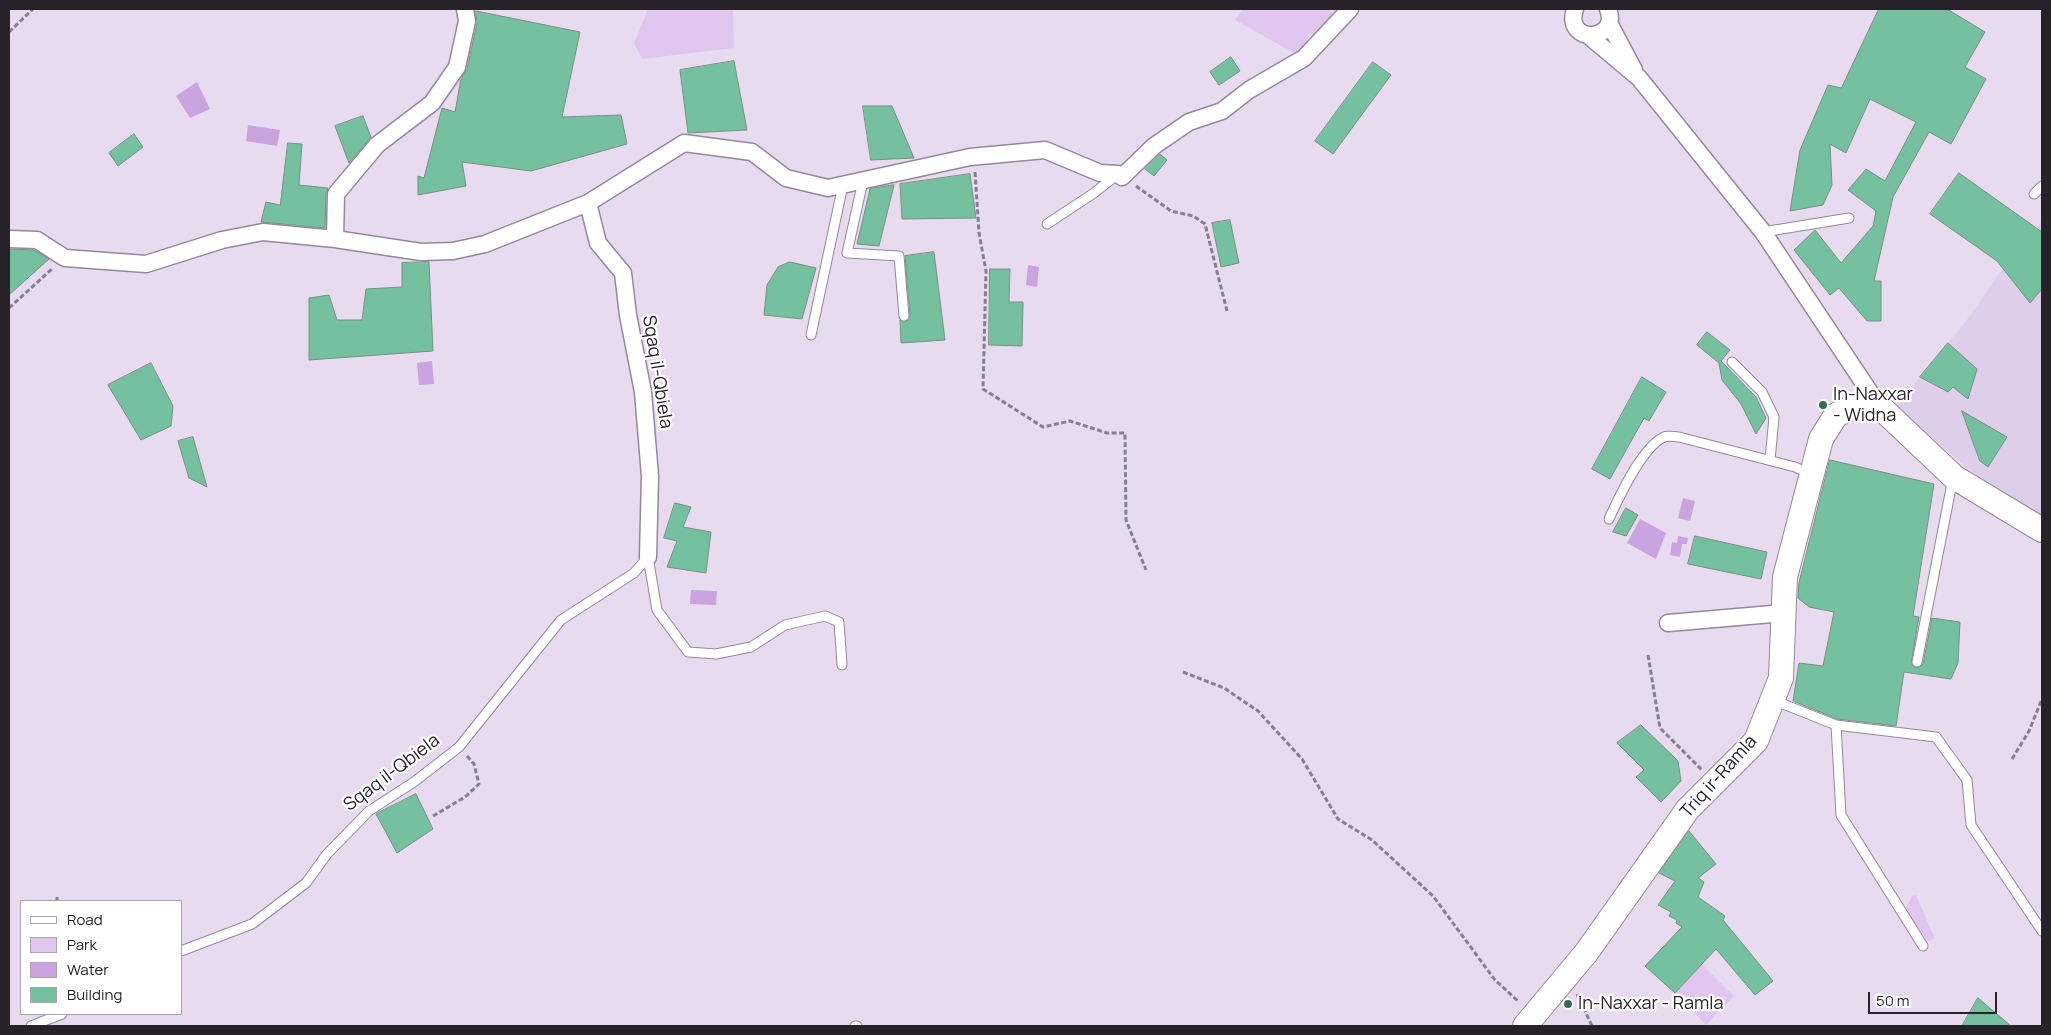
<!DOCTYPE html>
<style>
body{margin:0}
#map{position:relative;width:2051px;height:1035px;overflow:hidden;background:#e8dbf0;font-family:Manrope,sans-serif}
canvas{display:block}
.frame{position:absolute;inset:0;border:10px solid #27222a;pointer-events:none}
.legend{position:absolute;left:20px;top:900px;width:162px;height:115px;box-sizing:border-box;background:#fff;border:1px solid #a9a7aa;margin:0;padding:6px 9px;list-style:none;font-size:15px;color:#27222a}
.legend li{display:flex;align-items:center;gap:10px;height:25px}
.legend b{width:25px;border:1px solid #a9a7aa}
.scale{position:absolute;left:1868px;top:992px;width:129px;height:22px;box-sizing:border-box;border:2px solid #27222a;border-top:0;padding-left:6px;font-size:15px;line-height:18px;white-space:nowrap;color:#27222a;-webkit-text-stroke:4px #fff;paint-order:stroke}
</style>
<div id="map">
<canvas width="2051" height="1035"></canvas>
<div class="frame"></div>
<ul class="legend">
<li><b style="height:6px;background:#fff"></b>Road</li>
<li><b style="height:14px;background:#dfc6ef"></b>Park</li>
<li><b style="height:14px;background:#c9a4df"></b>Water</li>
<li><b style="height:14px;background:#75c19f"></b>Building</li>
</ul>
<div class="scale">50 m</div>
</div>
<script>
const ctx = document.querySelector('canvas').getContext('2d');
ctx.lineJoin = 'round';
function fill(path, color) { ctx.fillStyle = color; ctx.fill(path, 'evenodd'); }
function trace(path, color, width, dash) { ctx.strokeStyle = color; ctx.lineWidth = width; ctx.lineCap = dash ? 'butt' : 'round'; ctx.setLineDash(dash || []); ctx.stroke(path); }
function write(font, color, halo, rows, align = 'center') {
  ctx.font = font + ' Manrope,sans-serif'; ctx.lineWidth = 4.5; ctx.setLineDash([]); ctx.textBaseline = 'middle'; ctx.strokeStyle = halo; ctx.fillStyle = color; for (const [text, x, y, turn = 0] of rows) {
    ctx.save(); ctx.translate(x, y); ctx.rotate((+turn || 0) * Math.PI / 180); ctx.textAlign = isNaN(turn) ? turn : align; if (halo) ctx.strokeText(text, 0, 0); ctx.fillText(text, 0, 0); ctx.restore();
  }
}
const built = new Path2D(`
 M2042 221V517L1971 471 1896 407 1969 317 2003 268Z`);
const green = new Path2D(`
 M648 9H733L734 48 642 59 634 43Z
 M1243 9H1327L1338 17 1318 35 1309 34 1305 45 1294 53 1235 20Z
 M1916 895 1935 939 1928 941 1905 910 1912 896Z
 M1702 964 1734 996 1706 1025 1675 993Z`);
const water = new Path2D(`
 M197 82 210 109 190 118 176 96Z
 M248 125 280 130 277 146 246 141Z
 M1028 265 1039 267 1037 287 1026 285Z
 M432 361 434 384 419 385 417 363Z
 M1683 498 1695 501 1690 521 1678 518Z
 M1640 519 1666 533 1656 559 1627 543Z
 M1678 536 1688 538 1687 544H1682L1680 557 1670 555 1672 542 1677 543Z
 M691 590 717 591 716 605 690 604Z`);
const building = new Path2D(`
 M1879 9H1947L1985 32 1965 67 1986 79 1951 144 1929 132 1893 197 1874 281H1881V321H1867L1839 288 1830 295 1794 250 1815 230 1841 263 1873 226 1876 211 1848 190 1866 169 1885 181 1916 122 1870 99 1846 153 1830 144 1832 185 1823 205 1790 211 1800 150 1828 85 1841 88Z
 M476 11 580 32 562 117 621 115 627 144 531 171 462 162 466 186 418 195V176L424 178 442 108 455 112 461 79 467 69 477 23Z
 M1231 57 1240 71 1219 85 1210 72Z
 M734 61 747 130 688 133 680 70Z
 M1373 62 1391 75 1333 154 1315 141Z
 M863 106H892L914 158 871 160Z
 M363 116 371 137 349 163 335 126Z
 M134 134 143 147 118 166 109 153Z
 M288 143 302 144 299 185 328 188 326 194 325 228 261 222 266 202 280 205Z
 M1160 154 1167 160 1154 176 1145 169Z
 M1959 173 2042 232V289L2030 303 1997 261 1930 214Z
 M970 174 976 218 902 219 900 184Z
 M894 185 879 246 857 244 870 189Z
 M1230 220 1239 263 1221 267 1212 223Z
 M9 249 34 250 49 259 9 295Z
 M934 252 945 340 901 343 900 320 907 321 910 316 905 256Z
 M429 262 433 351 309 360V298L329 295 337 320H362L366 289 402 287V263Z
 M790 262 816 268 802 319 764 315 767 285 778 267Z
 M990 269H1010L1009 302H1023L1022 346 989 345Z
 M1707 332 1730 350 1721 361 1756 397 1766 418 1756 434 1741 404 1722 380 1719 363 1697 345Z
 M1948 343 1977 369 1968 399 1953 387 1948 392 1920 377Z
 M151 363 173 406 171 426 141 440 108 385Z
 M1642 377 1666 392 1649 421 1644 418 1610 479 1592 469Z
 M1962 411 2007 437 1988 467 1980 461Z
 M193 437 207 487 189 478 178 441Z
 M1830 460 1934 484 1913 616 1919 617 1911 664 1916 668 1923 664 1932 618 1960 622 1958 663 1951 679 1904 672 1896 726 1837 719 1793 701 1799 663 1823 666 1834 612 1809 607 1798 598 1799 583Z
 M675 503 691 507 683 527 711 532 706 573 667 567 677 541 664 538Z
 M1626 508 1638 515 1626 536 1613 532Z
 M1695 536 1767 552 1761 579 1688 564Z
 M1641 725 1678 761 1681 781 1661 802 1636 777 1644 770 1617 743Z
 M416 794 433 829 397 853 376 814Z
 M1689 831 1716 864 1698 878 1704 882 1698 897 1725 916 1723 920 1773 981 1755 995 1716 949 1675 993 1645 966 1682 927 1676 923 1677 920 1669 916 1671 912 1658 905 1675 881 1659 873Z
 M1978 998 2011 1026H1962Z`);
const path = new Path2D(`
 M9 32 33 9
 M975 172 979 233 986 271 983 389 1043 427 1070 421 1107 433H1125L1126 520 1146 570
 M1136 186 1171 211 1193 216 1205 224 1227 311
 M9 308 53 268
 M1648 655 1660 728 1702 770
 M1183 672 1224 688 1258 711 1302 759 1338 819 1372 840 1433 896 1495 980 1519 1002
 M2012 759 2029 731 2042 699
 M433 816 465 797 479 784 474 764 466 755
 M57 901V897
 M1577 994 1592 1026`);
const lane = new Path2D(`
 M863 181 847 253 899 256 904 316
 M2034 194 2042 186
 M1047 224 1094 193 1118 174
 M1763 232 1849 218
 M811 335 843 185
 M1732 362 1762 392 1774 417 1770 460
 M1609 519C1619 497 1642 447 1664 437 1668 435 1674 437 1679 437L1795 467 1810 474
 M648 557 657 610 688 652 716 654 751 647 785 625 825 616 839 622 842 665
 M1917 662 1953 478
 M1773 700 1836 725 1936 737 1967 780 1971 825 2042 931
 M1836 725 1841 815 1923 946
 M181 951 252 924 306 883 327 854 369 811 414 782 459 747 561 620 634 573 648 557
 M31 1026 62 1014
 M855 1026H857`);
const street = new Path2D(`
 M1575 9C1563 45 1621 42 1608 9
 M1609 23 1634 70
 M1589 36 1639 78 1763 232 1879 406
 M588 203 598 243 623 273 628 315 643 392 650 476 648 557
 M9 239 37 240 65 258 146 264 222 240 263 232 335 239 421 252 453 251 485 244 588 203 684 143 752 152 786 178 828 188 970 157 1045 150 1100 173 1118 174 1122 177 1154 146 1189 122 1222 111 1249 90 1304 58 1350 9
 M335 239 336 194 377 145 432 103 457 67 467 21 465 9
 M1668 623 1784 613`);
const secondary = new Path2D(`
 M1525 1026 1586 953 1688 809 1756 741 1781 678 1785 577 1821 439 1836 415 1858 405 1879 406 1954 477 2042 530`);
const markers = [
 [1823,405,5,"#346c54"],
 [1568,1004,5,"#346c54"]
];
const streetNames = [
 ["Sqaq il-Qbiela",657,372,81],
 ["Sqaq il-Qbiela",392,773,-37],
 ["Triq ir-Ramla",1719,777,-48]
];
const poiNames = [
 ["In-Naxxar",1833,395],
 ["- Widna",1833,416],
 ["In-Naxxar - Ramla",1578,1004]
];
fill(built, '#dfceea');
fill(green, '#dfc6ef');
fill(water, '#c9a4df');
fill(building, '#75c19f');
trace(building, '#788f84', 1);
trace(lane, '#94889c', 11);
trace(street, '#94889c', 19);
trace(secondary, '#94889c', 26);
trace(path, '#887f8d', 3, [5, 2.5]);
trace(lane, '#fff', 9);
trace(street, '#fff', 16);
trace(secondary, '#fff', 24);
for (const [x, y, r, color] of markers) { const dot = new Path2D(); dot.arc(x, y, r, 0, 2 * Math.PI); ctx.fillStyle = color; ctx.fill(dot); trace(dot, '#fff', 2); }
write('18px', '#27222a', '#fff', streetNames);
write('18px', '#27222a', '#fff', poiNames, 'left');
</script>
